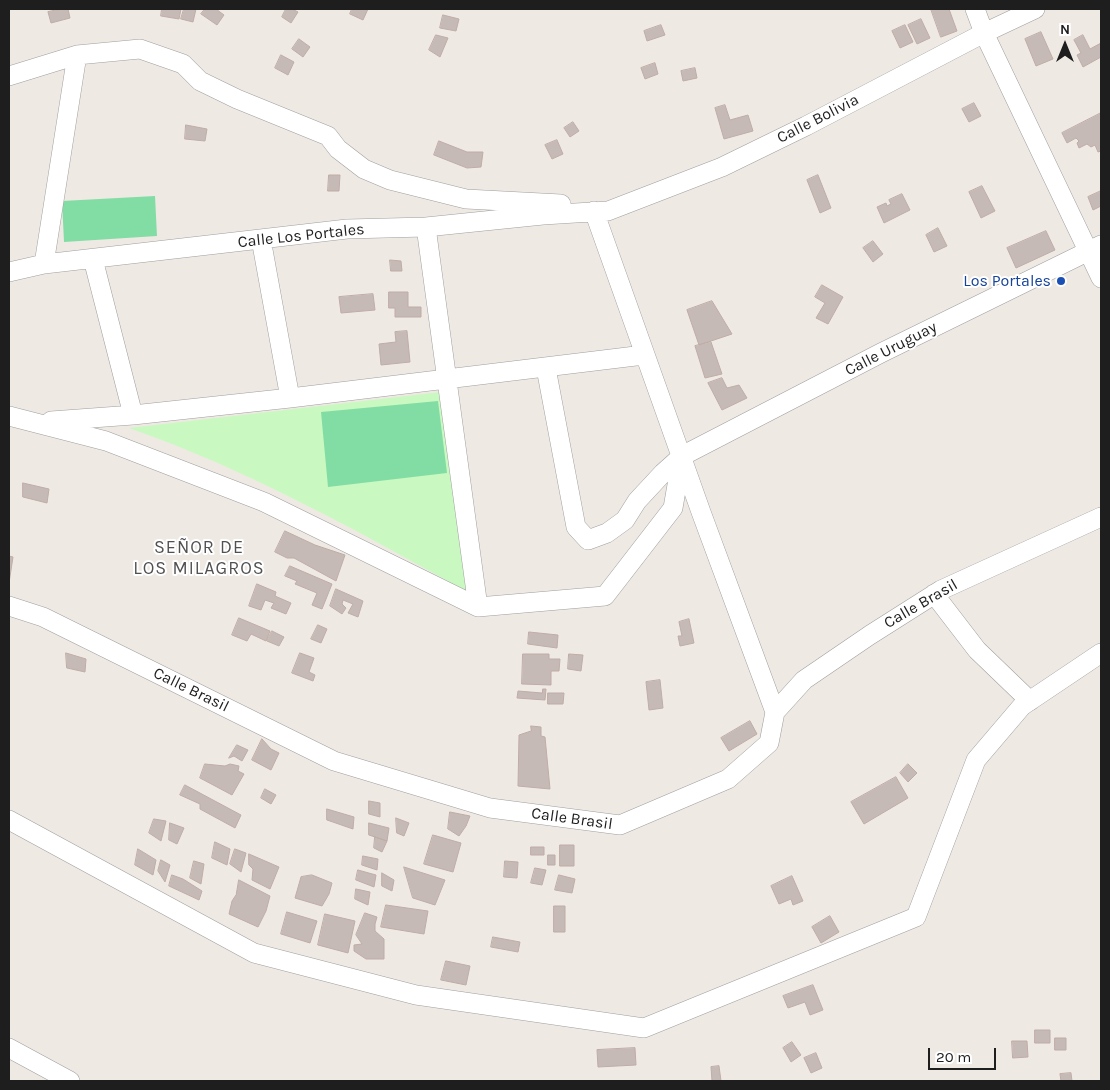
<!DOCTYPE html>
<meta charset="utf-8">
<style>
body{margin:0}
#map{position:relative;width:1110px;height:1090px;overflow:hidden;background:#efe9e4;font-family:Karla,sans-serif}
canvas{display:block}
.frame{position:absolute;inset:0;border:10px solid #1e1e1e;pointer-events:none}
.north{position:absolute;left:1040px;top:20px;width:50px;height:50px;-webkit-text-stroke:4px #fff;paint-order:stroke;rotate:0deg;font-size:14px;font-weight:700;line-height:20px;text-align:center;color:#1e1e1e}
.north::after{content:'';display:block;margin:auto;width:18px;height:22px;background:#1e1e1e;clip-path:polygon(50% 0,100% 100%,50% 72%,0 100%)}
.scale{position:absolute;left:928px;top:1048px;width:68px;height:22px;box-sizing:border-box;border:2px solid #1e1e1e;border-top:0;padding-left:6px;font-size:15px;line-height:18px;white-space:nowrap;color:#1e1e1e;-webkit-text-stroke:4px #fff;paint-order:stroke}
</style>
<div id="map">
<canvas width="1110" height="1090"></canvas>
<div class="frame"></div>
<div class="north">N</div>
<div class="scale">20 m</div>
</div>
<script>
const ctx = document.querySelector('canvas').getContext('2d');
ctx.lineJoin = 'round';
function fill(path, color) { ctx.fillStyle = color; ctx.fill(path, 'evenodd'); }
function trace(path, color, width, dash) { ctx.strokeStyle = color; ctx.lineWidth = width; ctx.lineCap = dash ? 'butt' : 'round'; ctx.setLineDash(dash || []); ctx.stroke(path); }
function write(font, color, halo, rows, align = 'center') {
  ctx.font = font + ' Karla,sans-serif'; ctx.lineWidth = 4; ctx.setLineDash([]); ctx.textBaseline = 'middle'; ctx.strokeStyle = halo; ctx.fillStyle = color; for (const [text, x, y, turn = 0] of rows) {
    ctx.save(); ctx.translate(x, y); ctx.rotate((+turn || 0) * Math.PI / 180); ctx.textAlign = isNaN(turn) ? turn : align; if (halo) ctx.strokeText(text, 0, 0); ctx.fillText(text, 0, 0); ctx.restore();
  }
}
const park = new Path2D(`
 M441 392 466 591C357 531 247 469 129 428Z`);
const pitch = new Path2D(`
 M155 196 157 236 64 242 62 201Z
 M438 401 447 473 328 487 321 412Z`);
const building = new Path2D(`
 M61 9H68L70 18 51 23 48 12Z
 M162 9H181L179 19 161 16Z
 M184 9H196L193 22 181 19Z
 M205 9H216L224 15 217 25 201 14Z
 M286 9H292L298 12 291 23 282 17Z
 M352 9H368L363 20 350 14Z
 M931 9H949L957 31 941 37Z
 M443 15 459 19 456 31 440 28Z
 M921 19 930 38 917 44 908 25Z
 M661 25 665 35 647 41 644 31Z
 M905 25 913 42 900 48 892 31Z
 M1041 32 1053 59 1036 66 1025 39Z
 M436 35 448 38 440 57 429 50Z
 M1083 35 1090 49 1101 43V57L1083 67 1077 55 1081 53 1074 40Z
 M299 39 310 47 303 57 292 49Z
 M281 55 294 62 288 75 275 68Z
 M655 63 658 74 645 79 641 68Z
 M695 68 697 78 683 81 681 71Z
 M974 103 981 116 969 122 962 109Z
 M725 105 730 120 748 115 753 131 724 139 715 108Z
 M1101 113V151L1098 152 1095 145 1091 147 1087 144 1079 148 1077 143 1079 141 1076 138 1067 143 1062 133Z
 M573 122 579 131 570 137 564 128Z
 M186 125 207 129 205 141 185 139Z
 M557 140 563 154 552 159 545 145Z
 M439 141 467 152H483L481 167 467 168 434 155Z
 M329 175H340L339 191H328Z
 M818 175 831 208 820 213 807 180Z
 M982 186 995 211 981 218 969 192Z
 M1101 191V206L1093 210 1088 197Z
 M902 194 910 210 884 223 877 207 886 203 887 206 891 204 889 200Z
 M938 228 947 246 934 252 926 235Z
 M1046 231 1055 250 1016 268 1007 248Z
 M873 241 883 254 873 262 863 248Z
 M390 260 401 261 402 271H391Z
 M822 285 843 297 828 324 816 318 825 303 815 297Z
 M389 292H408V307H421V317H395V308H389Z
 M373 294 375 310 341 313 339 297Z
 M712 301 732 334 699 345 687 310Z
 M407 331 410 362 381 365 379 344 396 342 395 332Z
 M711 342 722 374 705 378 695 346Z
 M722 378 727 388 739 385 747 398 722 410 708 383Z
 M23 483 49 489 47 503 23 497Z
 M285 531 315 545 345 555 336 581 294 558H287L275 552Z
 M9 556 13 557 9 583Z
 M290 566 332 584 322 609 312 605 317 593 295 584 297 581 285 576Z
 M257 584 276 592 275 596 291 603 286 614 271 608 274 603 265 600 261 610 249 606Z
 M336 589 363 601 358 617 348 613 353 604 343 600 342 604 346 608 342 614 330 606Z
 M239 618 270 631 266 641 251 634 247 641 232 635Z
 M689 619 694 643 680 646 678 636H682L679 622Z
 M318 625 327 629 321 643 311 639Z
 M272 631 284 637 279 646 267 641Z
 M529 632 558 635 557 648 528 644Z
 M66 653 86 659 85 672 67 668Z
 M300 653 314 658 309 672 315 675 313 681 292 673Z
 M523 654H549V659H560L559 671H551V685L522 684Z
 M569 654 583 655 581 671 568 669Z
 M660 680 663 708 649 710 646 682Z
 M543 689H546L545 700 517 698 518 691 542 693Z
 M548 693H564L563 704H548Z
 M750 721 757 734 729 751 721 738Z
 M531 726 541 727V736L545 737 550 789 518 786 519 735 531 731Z
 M262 739 271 749 279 753 271 770 252 760Z
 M237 745 248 750 242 761 234 756 229 758Z
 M205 764 225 766 230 764 239 766 238 771 244 774 232 795 200 778Z
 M908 764 917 773 908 782 900 773Z
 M896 777 908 798 864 824 851 802Z
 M185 785 241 815 235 828 200 809V804L180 795Z
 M265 789 276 795 271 804 261 798Z
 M369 801 380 803V817L369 814Z
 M327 809 354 817 353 829 327 820Z
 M450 812 470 816 466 826 459 836 448 829Z
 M396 818 409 823 404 836 397 833Z
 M154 819 166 821 161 841 149 833Z
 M170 823 184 828 177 844 169 840Z
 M369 823 389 828 387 841 369 835Z
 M433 835 461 843 453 872 424 864Z
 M375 837 387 841 382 852 374 848Z
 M215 842 230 849 227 865 212 858Z
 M560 845H574V866H560Z
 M531 847H544V855H531Z
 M138 849 156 860 153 875 135 865Z
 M235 849 246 853 241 872 230 864Z
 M249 854 279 867 270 889 252 880 253 869 249 865Z
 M548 855H555V865H548Z
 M363 856 378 859 377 870 362 865Z
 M161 860 170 865 165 882 158 871Z
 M194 861 204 864 201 884 190 878Z
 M505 861 518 862 517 878 504 877Z
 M404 867 445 880 435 905 413 898Z
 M535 868 546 870 542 885 531 883Z
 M358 870 376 875 374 887 356 880Z
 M382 873 394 880 392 891 382 886Z
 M172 875 183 879 202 891 199 900 169 886Z
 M312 875 332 883 329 894 322 906 295 898 301 877Z
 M559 875 575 879 572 893 555 890Z
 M792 876 803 901 793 905 791 899 779 904 771 886Z
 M239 880 270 896 266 911 258 927 229 914 232 901 236 895Z
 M356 889 370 892 368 905 355 899Z
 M386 905 428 911 424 934 381 927Z
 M554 906H565V932H554Z
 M287 912 317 921 310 943 281 934Z
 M365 913 377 917 375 924V931L384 939V959H366L354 951V945L362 944 356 935Z
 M325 914 355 921 348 953 318 945Z
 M830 916 839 932 821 943 812 927Z
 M493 937 520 942 518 952 491 947Z
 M446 961 470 966 466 985 441 980Z
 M813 985 823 1010 810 1015 805 1002 788 1008 783 996Z
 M1035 1030H1050V1043H1035Z
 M1055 1038H1066V1050H1055Z
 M1012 1041H1027L1028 1057 1013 1058Z
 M792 1042 801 1055 791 1062 783 1048Z
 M635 1048 636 1065 598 1067 597 1050Z
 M816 1053 822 1068 811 1073 804 1058Z
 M719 1066 721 1081H712L711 1067Z
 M1071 1073 1072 1081H1061L1060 1074Z`);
const minor = new Path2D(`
 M975 9 984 33 1101 278
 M9 76 77 55 140 49 183 64 200 81 237 99 328 136 338 149 364 169 390 180 466 199 561 204
 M594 211 701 512 775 712
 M426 227 478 607
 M261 239 290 398
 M93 259 133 415
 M44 264 77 55
 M9 272 44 264 347 229 426 227 543 215 608 211 722 167 806 126 984 33 1035 9
 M546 368 576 527 588 540 607 533 625 520 637 501 663 473 682 456 881 353 1101 245
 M9 416 106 441 264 502 478 607 605 596 673 508 682 456
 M51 421 133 415 290 398 644 355
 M934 594 977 650 1030 701
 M9 606 43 617 334 761 490 808 620 825 728 779 769 743 775 712 804 680 870 635 941 590 1101 517
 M9 820 254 953 416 995 644 1028 916 917 976 760 1022 706 1101 653
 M9 1048 70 1081`);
const markers = [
 [1061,281,5,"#1a4fb4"]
];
const streetNames = [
 ["Calle Bolivia",818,119,-27],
 ["Calle Los Portales",301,236,-6],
 ["Calle Uruguay",891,349,-27],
 ["Calle Brasil",921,604,-30],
 ["Calle Brasil",191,690,26],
 ["Calle Brasil",572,819,8]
];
const transitNames = [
 ["Los Portales",1051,281]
];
const neighbourhoodNames = [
 ["SEÑOR DE",199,548],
 ["LOS MILAGROS",199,569]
];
fill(park, '#c9f9c1');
fill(pitch, '#82dda5');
fill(building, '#c6bab7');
trace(building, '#c0aca6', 1);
trace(minor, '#9f9f9f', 20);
trace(minor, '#fff', 19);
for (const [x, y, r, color] of markers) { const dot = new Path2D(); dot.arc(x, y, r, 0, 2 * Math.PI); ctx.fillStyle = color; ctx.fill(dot); trace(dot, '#fff', 2); }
write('16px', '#1e1e1e', '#fff', streetNames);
write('16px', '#164399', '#fff', transitNames, 'right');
ctx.letterSpacing = '1px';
write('18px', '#515151', '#fff', neighbourhoodNames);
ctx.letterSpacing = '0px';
</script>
